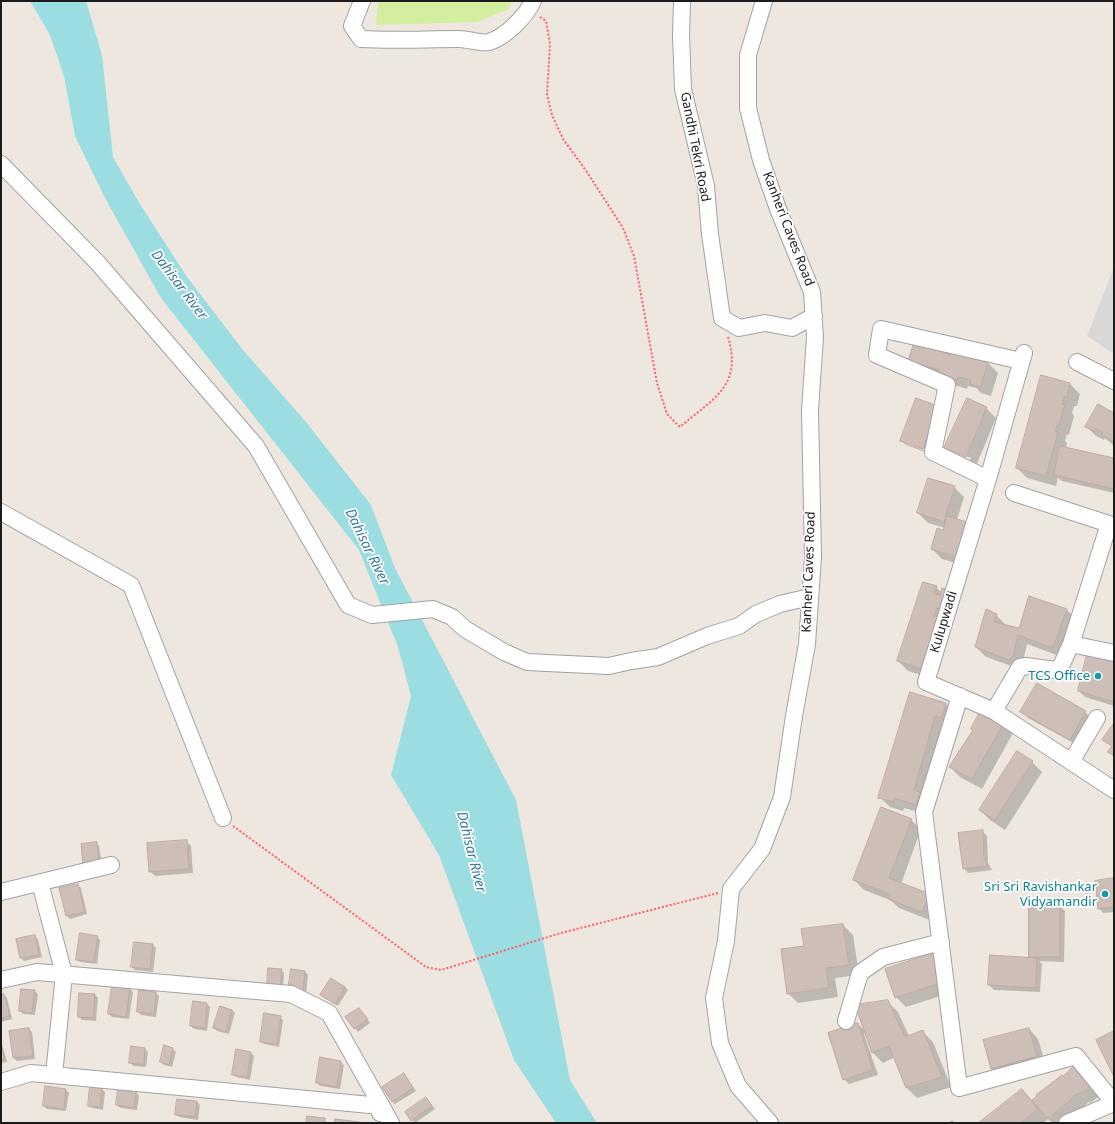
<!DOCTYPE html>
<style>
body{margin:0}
#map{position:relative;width:1115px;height:1124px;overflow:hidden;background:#eee7df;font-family:"Noto Sans",sans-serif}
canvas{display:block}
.frame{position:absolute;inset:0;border:2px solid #1b1b1b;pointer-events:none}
</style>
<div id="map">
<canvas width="1115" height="1124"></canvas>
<div class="frame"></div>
</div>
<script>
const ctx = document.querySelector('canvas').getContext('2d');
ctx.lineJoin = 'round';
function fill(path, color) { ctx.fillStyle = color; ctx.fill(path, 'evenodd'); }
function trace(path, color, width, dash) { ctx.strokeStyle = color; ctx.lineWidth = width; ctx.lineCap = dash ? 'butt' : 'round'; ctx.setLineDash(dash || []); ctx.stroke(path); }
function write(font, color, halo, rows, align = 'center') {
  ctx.font = font + ' "Noto Sans",sans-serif'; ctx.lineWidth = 3.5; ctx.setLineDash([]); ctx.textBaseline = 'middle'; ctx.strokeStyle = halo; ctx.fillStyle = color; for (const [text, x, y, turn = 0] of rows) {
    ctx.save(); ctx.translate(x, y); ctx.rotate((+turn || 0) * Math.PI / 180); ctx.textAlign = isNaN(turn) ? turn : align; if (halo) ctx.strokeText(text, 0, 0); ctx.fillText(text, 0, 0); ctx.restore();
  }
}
const residential = new Path2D(`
 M1114 267V354L1087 336Z`);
const grass = new Path2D(`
 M378 1H512L509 9 477 22 376 25Z`);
const water = new Path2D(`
 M30 1H86L102 55 113 157 138 201 187 277 243 350 306 422 371 505 395 568 516 800 570 1080 597 1123H556L514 1060 439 855 391 775 411 696 398 647 359 550 161 298 105 198 75 136 64 76 50 35Z`);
const shadow = new Path2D(`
 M944 347 951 355 952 353 988 363 998 373 991 396 981 393 976 388 968 386 967 389 919 374 920 348Z
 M1041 376 1070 384 1080 394 1077 406H1074L1072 413 1074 416 1069 435 1067 434 1065 441 1067 443 1066 448 1114 459V493L1062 481 1058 478 1056 486 1027 478 1017 468Z
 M938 407 928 453 906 445 901 440ZM906 442 928 450 927 451 906 444Z
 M986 408 996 418 976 466 955 457 945 448ZM956 452 971 458 970 460 956 454Z
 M1114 414V446L1105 438 1104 440 1096 436 1086 426Z
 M954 487 964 497 957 520 969 567 942 559 932 549 945 528 928 523 918 513Z
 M936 587 942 593 949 591 959 601 954 619 946 617 935 679 908 671 898 661Z
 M1067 610 1077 620 1059 656 1027 644 1022 666 1020 669 986 657 976 647 996 615 1006 625 1019 629Z
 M1114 661V706L1085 697 1079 691Z
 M910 693 946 704 956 714 926 814 904 808 903 811 890 807 880 797Z
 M1022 711 1085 712 1092 719 1077 745 1028 718Z
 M982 712 1003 724 1013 733 982 789 960 777 950 767 960 751 962 752Z
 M1032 762 1042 772 1005 830 990 820 980 810Z
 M911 820 921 829 901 884 929 894 932 921 899 908 890 900 864 890 854 880Z
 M982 831 987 836 988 863 992 870 968 873 964 868Z
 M186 841 191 846 193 873 155 876 150 871Z
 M96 843 99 846 102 865 84 863Z
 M1114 880V912L1103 913 1099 908Z
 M78 885 81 888 87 914 70 919 67 916Z
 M1060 906 1065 911 1064 962 1039 961 1042 964 1040 992 994 990 989 985 1032 959 1030 956Z
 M843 925 853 935 859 975 835 978 838 997 798 1003 788 993 805 947Z
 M35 936 38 939 42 957 24 961 21 958 17 940Z
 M97 937 100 940 97 964 80 962 77 959Z
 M153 945 156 948 153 972 135 970 132 967Z
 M934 954 953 992 906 1007 896 997Z
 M269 969 281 970 284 973 283 991Z
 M305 972 308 975 306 995 292 994Z
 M345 987 348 990 338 1006 321 995Z
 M130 989 133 992 129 1019 112 1017 109 1014Z
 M34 991 38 994 35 1015 23 1014 20 1011Z
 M156 993 159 996 156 1017 141 1015 138 1012Z
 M1 995H4L7 998 12 1019 1 1022Z
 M95 995 98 998 96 1021 82 1020 79 1016Z
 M888 1002 898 1012 909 1036 923 1032 933 1042 951 1087 917 1098 907 1088 895 1057 883 1063 873 1053 866 1033 864 1034 878 1075 849 1084 844 1079 858 1024 866 1032Z
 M207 1004 210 1007 207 1031 194 1029 191 1026Z
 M232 1010 235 1013 229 1034 217 1031 214 1028Z
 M362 1012 370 1023 358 1032 347 1018Z
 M280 1017 283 1020 279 1047 264 1044 261 1041Z
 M29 1029 32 1032 35 1059 17 1061 14 1058Z
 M1029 1029 1038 1039 1046 1066 1001 1078 991 1068Z
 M1 1040 7 1062 1 1063Z
 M132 1048 145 1049 148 1052 146 1067 134 1066 130 1063Z
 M173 1049 176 1052 172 1067 164 1065 161 1062Z
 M251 1053 254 1056 250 1080 236 1077 233 1074Z
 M340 1062 344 1065 340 1089 320 1086 317 1083Z
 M1075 1066 1100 1096 1090 1103 1089 1102 1065 1123H1053L1048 1119 1043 1123H983L1022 1090 1033 1101Z
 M404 1074 416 1091 395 1104 392 1101Z
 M91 1088 102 1089 105 1092 103 1110 92 1108 89 1105Z
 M66 1090 69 1093 66 1111 47 1109 44 1106Z
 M119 1090 136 1092 139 1096 137 1110 120 1108 117 1105Z
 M429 1101 435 1109 415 1123 406 1113Z
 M197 1102 200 1105 198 1120 179 1117 176 1114Z
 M952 1120 955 1123H948Z`);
const building = new Path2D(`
 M921 340 945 347 943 352 950 355 951 352 988 362 981 387 970 384 971 380 958 377 957 380 938 374 939 370 923 365V369L907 364 913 345 919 347Z
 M1041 375 1070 383 1067 397 1064 396 1062 404 1065 405 1059 425H1057L1055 431 1058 432 1046 476 1016 468Z
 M916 398 938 406 923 449 900 441Z
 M967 398 987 407 966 457 944 448Z
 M1098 404 1114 413V442L1102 435 1103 433 1095 428 1094 431 1085 427Z
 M1060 446 1114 458V489L1054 475Z
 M928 478 955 486 944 522 917 513Z
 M947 516 970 523 959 558 931 549 937 528 943 530Z
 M923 582 937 586 934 594 940 595 942 588 950 591 944 610 937 608 934 616 941 618 925 670 897 661Z
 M1029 596 1067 609 1054 645 1049 647 1018 635 1013 656 1009 660 975 647 986 609 997 614 994 622 1019 628Z
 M1087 654 1114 660V702L1078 691Z
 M1037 683 1086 711 1070 740 1020 712Z
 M910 692 946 703 942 718 935 716 914 790 920 792 916 805 894 798 893 802 878 798Z
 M981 710 991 716 990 718 1004 723 972 779 949 767 973 730 971 729Z
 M1114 723V756L1107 752 1112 746 1102 740Z
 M1017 751 1033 761 995 820 979 810Z
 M881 807 912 819 889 878 930 894 922 912 888 899 890 894 853 880Z
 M983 830 984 860 986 859 987 866 963 869 958 833Z
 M187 840 189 869 149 872 147 843Z
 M97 842 99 862 83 864 81 844Z
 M1114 878V907L1098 909 1095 881Z
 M78 884 85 912 66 916 59 888Z
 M1029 905 1060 906V957H1029Z
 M843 924 849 965 826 968 829 988 787 994 781 949 804 946 801 929Z
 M80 933 98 936 94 962 76 960Z
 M35 935 39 955 20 958 16 939Z
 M134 942 153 944 150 969 131 967Z
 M934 953 944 982 895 998 885 969Z
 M990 955 1037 958 1036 988 988 985Z
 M268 968 282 969 280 988 267 987Z
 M291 969 305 971 303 993 288 991Z
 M331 978 345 987 335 1004 320 995Z
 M112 986 130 988 126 1017 108 1014Z
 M21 989 35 990 32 1013 19 1011Z
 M139 990 156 992 154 1014 137 1012Z
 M79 993 95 994 93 1018 78 1017Z
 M1 994H4L10 1016 1 1018Z
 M888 1000 905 1037 923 1030 942 1077 906 1088 889 1046 872 1053 855 1005Z
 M193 1001 207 1003 205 1028 190 1026Z
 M220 1006 232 1010 226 1032 213 1028Z
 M359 1008 368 1019 354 1029 345 1017Z
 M264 1013 281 1016 277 1044 260 1042Z
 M858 1023 873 1070 843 1080 828 1033Z
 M29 1028 33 1056 13 1058 9 1031Z
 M1029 1028 1037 1056 991 1069 983 1040Z
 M1114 1031V1077L1096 1040Z
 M1 1045 5 1059 1 1060Z
 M164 1045 173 1048 169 1065 160 1062Z
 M131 1046 145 1048 144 1065 129 1063Z
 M236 1049 251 1052 247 1077 232 1075Z
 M320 1057 341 1061 337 1087 316 1083Z
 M1075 1065 1091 1085 1080 1094 1078 1093 1048 1119 1032 1100 1037 1096 1036 1095 1062 1075 1063 1076Z
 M404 1073 413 1088 392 1102 382 1087Z
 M45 1086 66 1089 64 1109 43 1106Z
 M90 1087 102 1088 100 1107 88 1106Z
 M118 1089 136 1092 134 1108 116 1105Z
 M1022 1089 1038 1109 1020 1123H982L980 1122Z
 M426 1097 432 1106 411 1121 405 1112Z
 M177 1099 197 1101 195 1117 175 1115Z
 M307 1116 325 1118V1123H306Z
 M335 1119 360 1122V1123H335Z`);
const path = new Path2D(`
 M540 17 546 21 550 44 547 95 552 115 563 139 587 172 623 228 634 256 657 383 667 414 680 427C712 399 743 387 728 337
 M233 826 426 967 441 970 561 933 718 893`);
const minor = new Path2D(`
 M362 1 352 26 361 39C393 41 426 39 459 39 468 39 481 44 489 42 506 37 526 16 533 1
 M682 1 681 35 683 89 706 186 710 234 722 318 739 328 765 323 792 328 814 316
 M764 1 748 55V108L761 160 778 209 812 292 815 337 810 410 813 557 807 644 794 716 782 797 762 849 731 889 726 941 714 998 720 1043 738 1086 770 1123
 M1 164 97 262 256 446 348 605 372 615 433 609 452 617 465 629 504 652 527 662 609 666 631 661 658 657 707 636 739 626 756 614 780 604 810 597
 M1024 353 988 479 926 682 994 711 1114 790
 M1077 362 1114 381
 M988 479 933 452 947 385 877 355 881 329 1021 361
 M1014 493 1109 524 1071 644
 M1 512 131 585 223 818
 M960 696 924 812 959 1088 1076 1056 1114 1103 1067 1123
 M994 711 1020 667 1026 666 1056 670 1061 666 1071 644 1114 653
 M1071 762 1097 718
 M40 883 64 974 54 1075
 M1 892 111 865
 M1 980 37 972 291 994 329 1013 391 1123
 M846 1021 860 973 883 957 941 942
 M1 1082 31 1073 381 1106 380 1113`);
const markers = [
 [1098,676,4,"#0f9aa8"],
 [1105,894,4,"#0f9aa8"]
];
const streetNames = [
 ["Gandhi Tekri Road",695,147,79],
 ["Kanheri Caves Road",788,229,69],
 ["Kanheri Caves Road",809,572,-88],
 ["Kulupwadi",944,622,-73]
];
const cultureNames = [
 ["TCS Office",1090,676],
 ["Sri Sri Ravishankar",1097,887],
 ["Vidyamandir",1097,902]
];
const waterNames = [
 ["Dahisar River",179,285,53],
 ["Dahisar River",367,547,64],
 ["Dahisar River",471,852,76]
];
fill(residential, '#d9d8d8');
fill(grass, '#d4ee9f');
fill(water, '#9bdde1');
fill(shadow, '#0003');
fill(building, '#cebeb8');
trace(building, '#c1a9a1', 1);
trace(minor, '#a2a2a2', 18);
trace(path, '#ff5f6b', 2, [2, 2]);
trace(minor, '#fff', 16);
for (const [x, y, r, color] of markers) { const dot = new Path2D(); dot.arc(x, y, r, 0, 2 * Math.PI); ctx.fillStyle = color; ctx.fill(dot); trace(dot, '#fff', 1.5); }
write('13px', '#1b1b1b', '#fff', streetNames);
write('13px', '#0d838f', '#fff', cultureNames, 'right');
write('italic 14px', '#397a9b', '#fff', waterNames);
</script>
